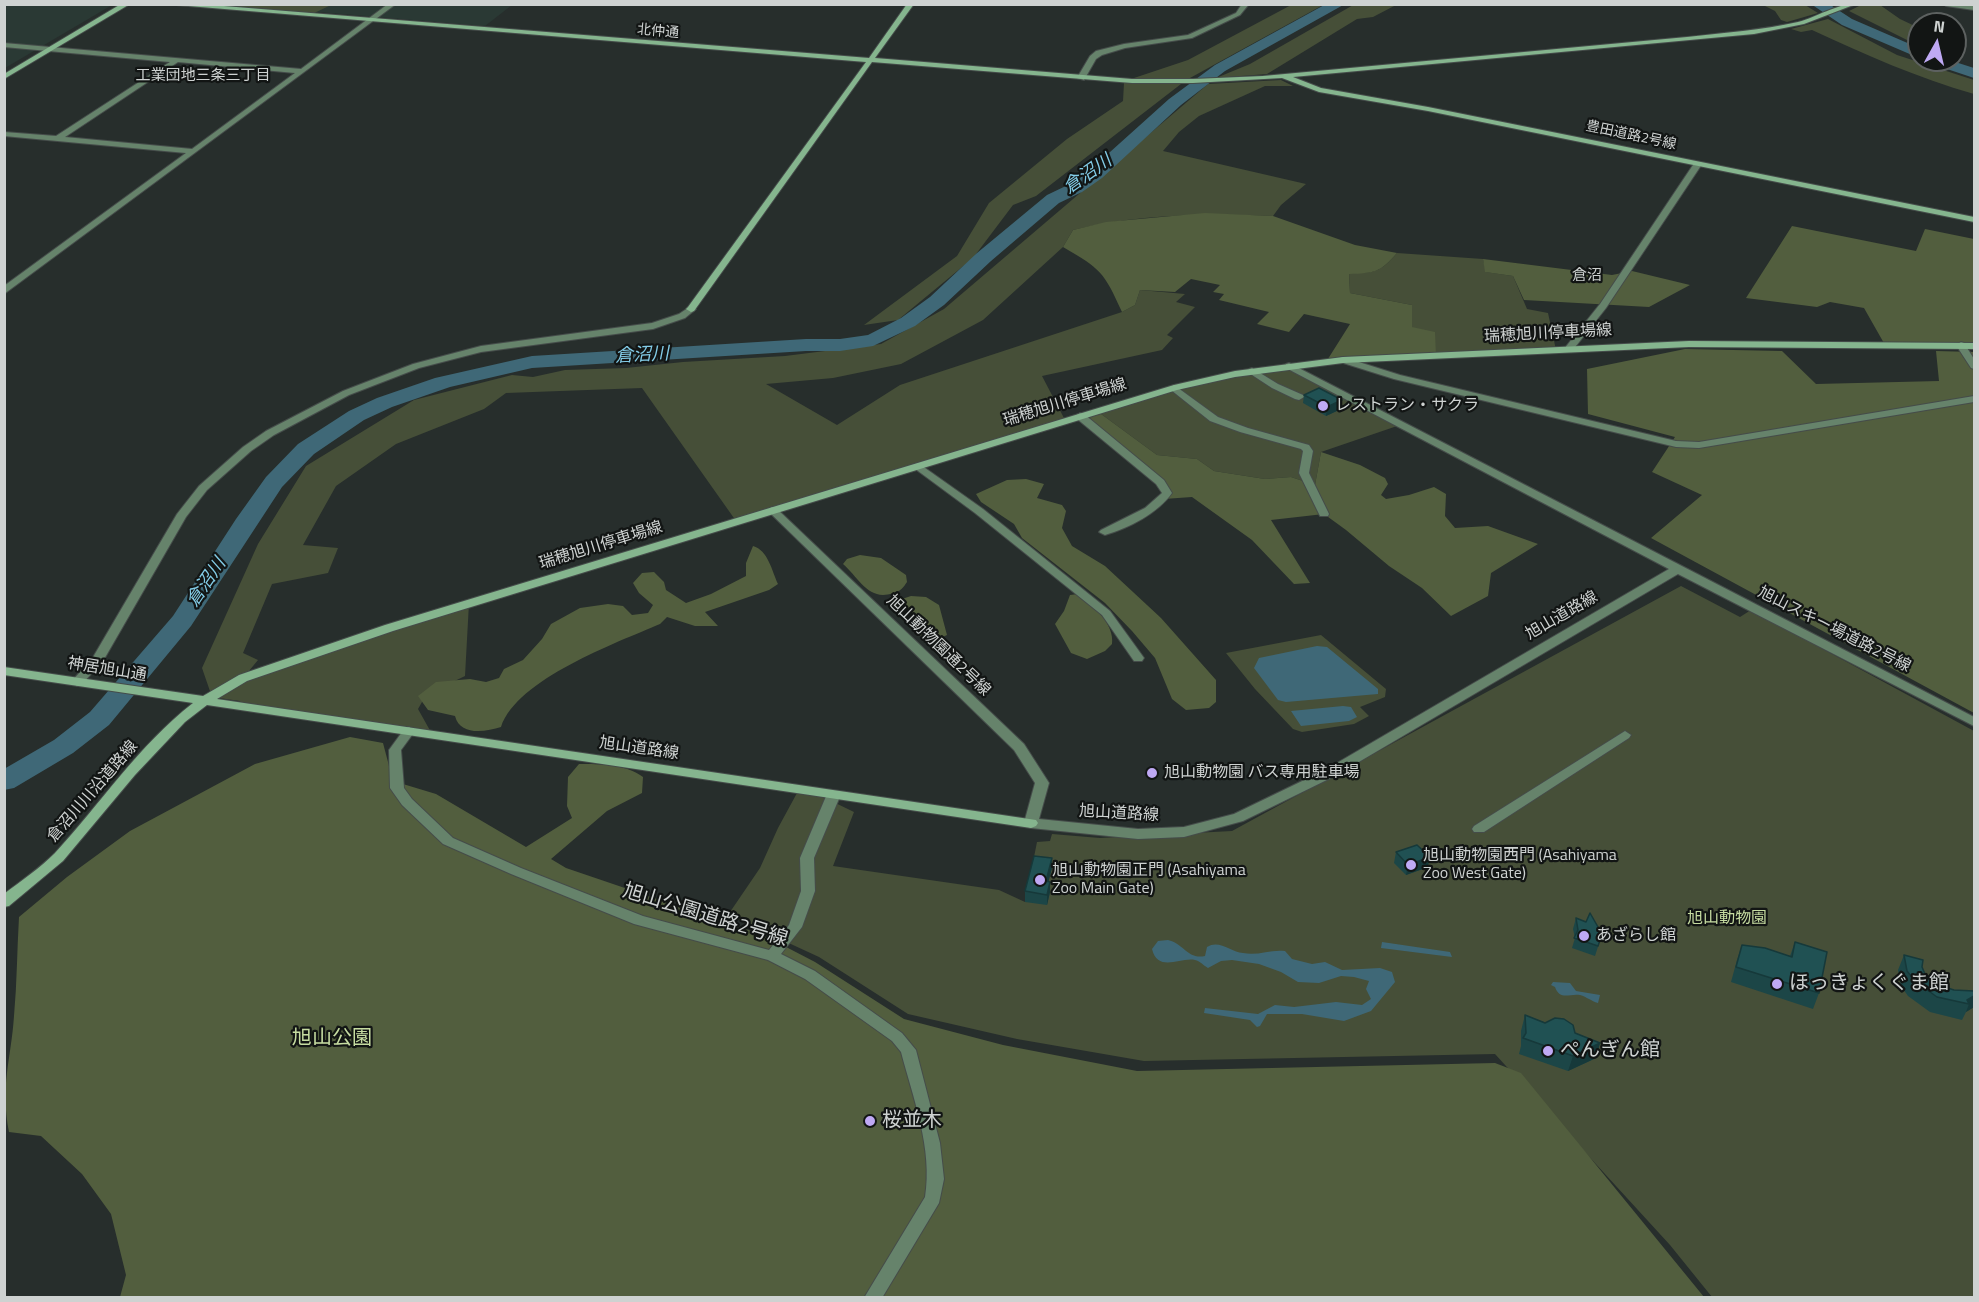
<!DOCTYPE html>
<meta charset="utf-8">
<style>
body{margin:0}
#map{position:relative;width:1979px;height:1302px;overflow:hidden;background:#272e2c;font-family:"Titillium Web",sans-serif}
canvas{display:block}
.frame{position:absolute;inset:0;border:6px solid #ced2d1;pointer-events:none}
.north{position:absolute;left:1907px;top:12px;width:60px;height:60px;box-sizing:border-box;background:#121514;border:2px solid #5d6160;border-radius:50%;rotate:8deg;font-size:16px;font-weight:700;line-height:24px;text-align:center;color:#ced2d1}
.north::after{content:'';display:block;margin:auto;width:21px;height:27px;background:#bfa9f4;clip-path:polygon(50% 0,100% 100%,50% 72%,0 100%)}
</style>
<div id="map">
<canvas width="1979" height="1302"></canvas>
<div class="frame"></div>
<div class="north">N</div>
</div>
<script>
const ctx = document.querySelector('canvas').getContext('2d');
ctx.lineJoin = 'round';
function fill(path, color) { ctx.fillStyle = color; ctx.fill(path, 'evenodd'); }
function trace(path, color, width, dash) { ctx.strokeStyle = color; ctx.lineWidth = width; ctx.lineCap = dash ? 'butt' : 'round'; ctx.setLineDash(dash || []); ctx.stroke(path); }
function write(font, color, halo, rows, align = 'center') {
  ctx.font = font + ' "Titillium Web","Noto Sans JP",sans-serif'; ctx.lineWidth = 4.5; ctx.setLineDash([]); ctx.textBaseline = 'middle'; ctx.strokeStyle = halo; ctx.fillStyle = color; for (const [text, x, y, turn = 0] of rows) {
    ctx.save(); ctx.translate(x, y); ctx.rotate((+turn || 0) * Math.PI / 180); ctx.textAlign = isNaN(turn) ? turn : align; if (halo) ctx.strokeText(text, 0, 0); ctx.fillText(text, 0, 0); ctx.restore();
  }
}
const built = new Path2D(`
 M5 4 112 5 5 68Z
 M234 5H512L485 26Z`);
const green = new Path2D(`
 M1293 4 1323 5 1190 78H1134L1188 60Z
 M1355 4 1396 5 1373 17 1357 19 1267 74 1216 78 1250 64Z
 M167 5H331L308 16Z
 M1763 5H1805L1818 13 1787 22 1781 20 1775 11Z
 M1861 5H1880L1900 19 1919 28V46L1849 11Z
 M1828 19 1897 55 1974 80V94C1918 78 1866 55 1812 30L1801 32 1791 29Z
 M1281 80 1293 86H1265L1199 116 1179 132 1163 151 1306 184 1281 205 1273 216C1206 213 1139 214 1073 230L1063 247 983 320 901 364 833 378 766 384 837 425 900 385 1122 312 1135 305 1140 290 1185 294 1176 302 1195 307 1167 335 1173 338 1162 350 1042 376 1065 420 736 521 642 388 506 393 484 409 396 444 336 486 303 545 338 548 328 573 272 584 243 653 258 660 244 677 469 603 465 676 426 695 418 709 432 734 242 706 240 701 212 697 202 668 258 544 306 466 414 400 512 375 533 377 565 370 626 368 683 362 785 356 881 344 944 309 1208 84Z
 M1128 81 1181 84 1036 196 1013 205 973 258 898 320 864 325 957 256 989 203 1067 139 1123 101 1124 83Z
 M1397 253 1483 259 1486 272 1513 276 1527 309 1548 313 1556 350 1436 356 1412 327V305L1350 293 1349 273C1374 273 1380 273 1397 253Z
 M1289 366 1400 425 1321 452 1315 485 1291 477 1265 479 1214 471 1197 459 1157 455 1097 411 1174 388Z
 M1681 586 1740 617 1751 610 1974 731V1297H1712L1670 1245 1540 1103 146 1261 388 786 563 874 902 1024 1137 1076 1516 1077 1495 1054 1144 1061 1017 1039 908 1014 819 957 728 915 760 868 778 828 797 793 823 797 854 812 833 866 999 890 1025 902 1037 842 1050 841 1052 834 1100 838 1232 831Z
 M1321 635 1386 689 1385 697 1360 707 1369 716 1354 724 1302 732 1293 729 1255 689 1226 653Z`);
const forest = new Path2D(`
 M1205 213 1273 216 1355 245 1397 253C1380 273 1374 273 1349 274L1350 293 1412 305V327L1435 332 1436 356 1326 362 1350 324 1304 314 1289 332 1257 324 1269 312 1219 300 1224 294 1213 292 1220 285 1191 279 1175 292 1140 290 1135 305 1122 312C1104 272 1101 269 1063 247L1073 230 1106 222Z
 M1792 226 1916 251 1925 229 1974 239V345H1885L1864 308 1830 302 1817 307 1746 298Z
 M1483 259 1612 275 1632 271 1690 285 1649 307 1524 300 1513 276 1485 272Z
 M1685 349 1782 351 1816 384 1939 381 1936 351 1974 352V713L1651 538 1702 495 1652 472 1675 437 1588 414 1587 369Z
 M1097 411 1157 455 1197 459 1214 471 1265 479 1291 477 1315 485 1321 452 1360 465 1385 478 1388 484 1381 495 1386 499 1409 495 1434 487 1446 494 1445 516 1455 528 1488 526 1538 544 1491 573 1488 596 1451 616 1422 588 1389 566 1346 530 1324 514 1271 520 1310 583 1294 584 1252 540 1192 497 1164 499 1167 493 1080 416Z
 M1026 479 1044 484 1037 498 1062 505 1066 511 1062 528 1072 546 1105 566 1161 618 1216 680V702L1209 708 1186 710 1172 699 1155 658 1132 631 1105 603 1022 538 1014 524 981 502 976 494 1007 480Z
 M753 546C768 550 772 571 778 584L769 590 705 612 718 626H695L667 617 660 624C616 643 517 679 501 727 485 732 460 736 455 716L428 710 418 696 436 682 470 679 486 682 499 678 504 669 523 660 542 639 551 624 580 608 608 604 623 606 632 615 648 613 653 605 639 593 633 583 642 573 654 572 664 582 666 590 686 603 711 594 746 576V563Z
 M860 555 881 558 906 575 907 582C903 588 901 591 893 593 869 602 859 578 843 564L847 559Z
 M1078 594C1093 604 1115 625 1112 644L1105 651 1087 659 1071 653 1055 624 1064 611 1070 595Z
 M911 596 926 597 939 605 947 635 932 642 914 632 890 606 896 601Z
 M350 737 383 743 393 781 436 794 526 847 572 818 567 806 568 777 579 764C600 764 626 764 643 777L642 793 607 811 551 859 566 868 763 935 815 962 904 1019 1003 1045 1137 1071 1495 1063 1521 1073 1704 1297H120L126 1275 111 1214 82 1174 41 1136 9 1132C0 1085 11 1060 14 1016 17 983 17 950 19 917L67 877 130 831 255 764Z`);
const water = new Path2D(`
 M1317 646 1327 647 1378 689V694L1286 702 1278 700 1254 668 1259 658Z
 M1343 706 1351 707 1357 717 1349 721 1301 726 1291 711Z
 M1168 940C1183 943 1188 960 1205 956L1207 947C1219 939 1231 952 1243 953 1258 956 1271 949 1285 951L1292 959 1312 964 1325 962 1342 970 1380 968 1392 972 1395 982 1371 1011 1344 1021 1302 1014H1267L1260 1026 1257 1027 1250 1020 1204 1013 1205 1008 1258 1014 1275 1005 1294 1007 1336 1002 1362 1005 1371 999 1366 989 1369 981 1354 977 1341 976 1319 983 1298 982 1281 972 1259 964 1232 960 1221 961 1208 968C1203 965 1200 961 1195 960 1180 957 1158 973 1152 949L1158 941Z
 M1382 942 1450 952 1452 957 1381 948Z
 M1553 982 1570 983 1576 991 1600 995 1598 1003C1591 1001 1587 997 1580 995 1570 993 1560 1001 1555 987L1551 985Z`);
const river = new Path2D(`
 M1326 4H1345L1225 71 1181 105 1102 178 1082 192 1059 203 991 261 944 305 915 326 873 346 840 351H806L532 368 450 387 392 407 364 420 314 454 282 487 191 626 109 725 73 753 14 788 4 790V769L54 740 90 712 173 616 236 519 266 477 298 444 349 411 377 398 435 378 532 356 806 339H840L868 335 901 318 930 297 977 253 1047 195 1070 184 1090 170 1169 99 1215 65Z
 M1811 4H1829L1852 19 1919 48V58L1842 25Z
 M1926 60H1949L1974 68V78L1929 63Z`);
const street = new Path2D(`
 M388 4H396L4 294V286L186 153 4 136V132L56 136 170 62 4 47V43L301 69ZM178 62 295 73 192 149 65 137Z
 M1242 4H1249L1240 15 1192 38 1125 48 1102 55 1096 59 1084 80 1077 78 1090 56 1096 51 1124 44 1188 35 1236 13Z
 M1943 4 1974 6V10L1946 6Z
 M1695 162 1702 164 1606 308 1572 351H1566L1564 349 1600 304Z
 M691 306 696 309 685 318 653 329 481 352 419 368 349 395 274 435 251 451 207 490 186 517 103 661 81 685 77 686 71 682 92 659 177 514 199 486 243 447 266 431 343 391 413 364 481 346 652 323 679 314Z
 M1961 342 1964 343 1974 359V369L1971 368 1956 345Z
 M1343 357 1400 375 1676 441 1699 442 1974 396V402L1699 448 1676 447 1394 379 1340 362V358Z
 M1289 363 1974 717V726L1678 574 1335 776 1243 821 1184 837 1138 839 1031 828 1026 826 1024 823 1035 783 1014 750 767 510 772 507 776 508 1024 744 1049 783 1039 819 1138 829 1184 827 1234 814 1325 770 1669 569 1286 368V364Z
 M1252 368 1278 384 1303 395 1304 397 1299 400 1295 399 1272 388 1249 373V369Z
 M1174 385 1218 417 1248 428 1309 445 1313 451 1309 473 1329 514 1328 516H1320L1319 514 1299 473 1303 451 1301 449 1240 432 1210 421 1171 390 1169 388Z
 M1080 413 1084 414 1164 480 1172 493C1158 513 1129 528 1105 535L1099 532 1101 530 1145 508 1162 493 1156 484 1076 418 1075 416Z
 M918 463 983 509 1110 611 1144 658 1142 661H1134L1102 615 975 513 914 468 913 466Z
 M409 727 415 731 401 750 404 788 412 799 453 838 521 868 643 916 769 950 789 925 801 891 800 858 827 794 829 791H839L841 794 814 858 815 891 802 927 781 954 815 971 902 1033 916 1050 940 1143 944 1179 939 1203 882 1298H864L925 1197C933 1149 913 1098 901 1052L892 1041 805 979 768 960 634 924 511 874 443 844 402 805 390 788 389 750 405 728Z
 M1625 731 1631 735 1629 738 1484 832H1474L1472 829 1474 826Z`);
const secondary = new Path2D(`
 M121 4H130L4 79V74Z
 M164 4H199L869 58 907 4H914L875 58 1132 79H1193L1263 76 1687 37C1724 33 1762 30 1798 22 1818 17 1835 4 1856 4L1804 24 1754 34 1293 77 1321 88 1428 107 1974 217V222L1428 111 1319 92 1282 78 1193 83H1132L872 62 694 311 691 312 686 309 688 307 866 62Z
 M1689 341 1974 343V349L1689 347 1343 363 1235 377 1177 390 393 631 247 681 217 699 1036 820 1038 823 1036 826 1031 828 207 705 185 722 135 775 63 861 9 906 4 907V894C21 881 40 868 55 853 101 803 139 745 193 703L4 675V667L203 696 239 675 385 625 1174 385 1235 371 1343 357Z`);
const wall = new Path2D(`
 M1304 395 1342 400 1341 409 1326 416 1303 403Z
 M1396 852 1428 867 1406 875 1394 863Z
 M1052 858V868L1048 882H1050V892L1047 905 1025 902V891Z
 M1576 918 1602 934 1595 956 1572 948 1575 938 1573 929Z
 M1795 942 1819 993 1813 1009 1731 982 1737 960 1742 945 1790 956Z
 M1904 955 1922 967 1925 974 1938 985 1974 1007 1966 1012 1962 1020 1930 1012 1908 996 1901 986 1898 970Z
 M1525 1015 1600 1043 1596 1058 1568 1071 1519 1054 1521 1046V1031Z`);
const shadedWall = new Path2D(`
 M1342 400 1341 409 1326 416 1327 407Z
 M1430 857 1428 867 1406 875 1408 865Z
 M1052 858V868L1046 891V881Z
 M1050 882V892L1047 905V895Z
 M1974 996V1007L1966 1012 1969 1004 1967 1000Z
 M1600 1043 1596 1058 1568 1071 1573 1056Z`);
const building = new Path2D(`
 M1319 388 1342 400 1327 407 1304 395Z
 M1417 845 1430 857 1408 865 1396 852Z
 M1034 856 1052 858 1046 881 1050 882 1047 895 1025 891Z
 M1590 913 1602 934 1598 946 1574 938 1578 930 1576 918 1586 922Z
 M1795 942 1827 952 1819 993 1736 967 1742 945 1765 948 1792 957Z
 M1904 955 1923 960 1922 967 1925 974 1938 985 1954 990 1974 991V996L1967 1000 1969 1004 1937 997 1915 981 1907 971Z
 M1525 1015 1545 1023 1555 1018 1564 1019 1573 1025 1575 1033 1600 1043 1573 1056 1523 1038 1526 1033Z`);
const markers = [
 [1323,406,6,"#bfa9f4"],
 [1152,773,6,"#bfa9f4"],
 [1411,865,6,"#bfa9f4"],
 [1040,880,6,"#bfa9f4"],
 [1584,936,6,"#bfa9f4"],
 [1777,984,6,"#bfa9f4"],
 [1548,1051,6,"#bfa9f4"],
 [870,1121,6,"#bfa9f4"]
];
const farStreetnames = [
 ["北仲通",658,32,5],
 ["豊田道路2号線",1631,136,12]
];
const farNeighbourhoodnames = [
 ["工業団地三条三丁目",203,76],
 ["倉沼",1587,276]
];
const streetNames = [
 ["瑞穂旭川停車場線",1548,334,-3],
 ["瑞穂旭川停車場線",1065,403,-17],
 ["瑞穂旭川停車場線",601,546,-17],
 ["旭山道路線",1562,616,-30],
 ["旭山スキー場道路2号線",1834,630,27],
 ["旭山動物園通2号線",938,646,44],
 ["神居旭山通",107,670,9],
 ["旭山道路線",639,749,8],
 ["倉沼川川沿道路線",93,792,-49],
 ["旭山道路線",1119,814,3]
];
const poiNames = [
 ["レストラン・サクラ",1335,406],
 ["旭山動物園 バス専用駐車場",1164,773],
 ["旭山動物園西門 (Asahiyama",1423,856],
 ["Zoo West Gate)",1423,874],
 ["旭山動物園正門 (Asahiyama",1052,871],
 ["Zoo Main Gate)",1052,889],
 ["あざらし館",1596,936]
];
const parkNames = [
 ["旭山動物園",1727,919]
];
const waterNames = [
 ["倉沼川",1088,175,-35],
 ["倉沼川",642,356,-3],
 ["倉沼川",207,583,-56]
];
const nearStreetnames = [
 ["旭山公園道路2号線",705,916,17]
];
const nearPoinames = [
 ["ほっきょくぐま館",1789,984],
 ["ぺんぎん館",1560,1051],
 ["桜並木",882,1121]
];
const nearParknames = [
 ["旭山公園",332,1039]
];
fill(built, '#2a3934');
fill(green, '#464f38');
fill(forest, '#525e3e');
fill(water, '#3f6877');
fill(river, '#3f6877');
trace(street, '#454c4a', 2);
trace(secondary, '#454c4a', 2);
fill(street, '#66836b');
fill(secondary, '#85b58e');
fill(wall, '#1c4647');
fill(shadedWall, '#16393a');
fill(building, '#205153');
trace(building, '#16393a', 1.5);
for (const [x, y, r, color] of markers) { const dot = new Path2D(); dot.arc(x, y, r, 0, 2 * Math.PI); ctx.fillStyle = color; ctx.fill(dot); trace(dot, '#121514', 2); }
write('14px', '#ced2d1', '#121514', farStreetnames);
write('15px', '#ced2d1', '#121514', farNeighbourhoodnames);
write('16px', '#ced2d1', '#121514', streetNames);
write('16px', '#ced2d1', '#121514', poiNames, 'left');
write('16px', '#c6dca1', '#121514', parkNames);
write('italic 18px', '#83cce7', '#121514', waterNames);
write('20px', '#ced2d1', '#121514', nearStreetnames);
write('20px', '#ced2d1', '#121514', nearPoinames, 'left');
write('20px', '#c6dca1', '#121514', nearParknames);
</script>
